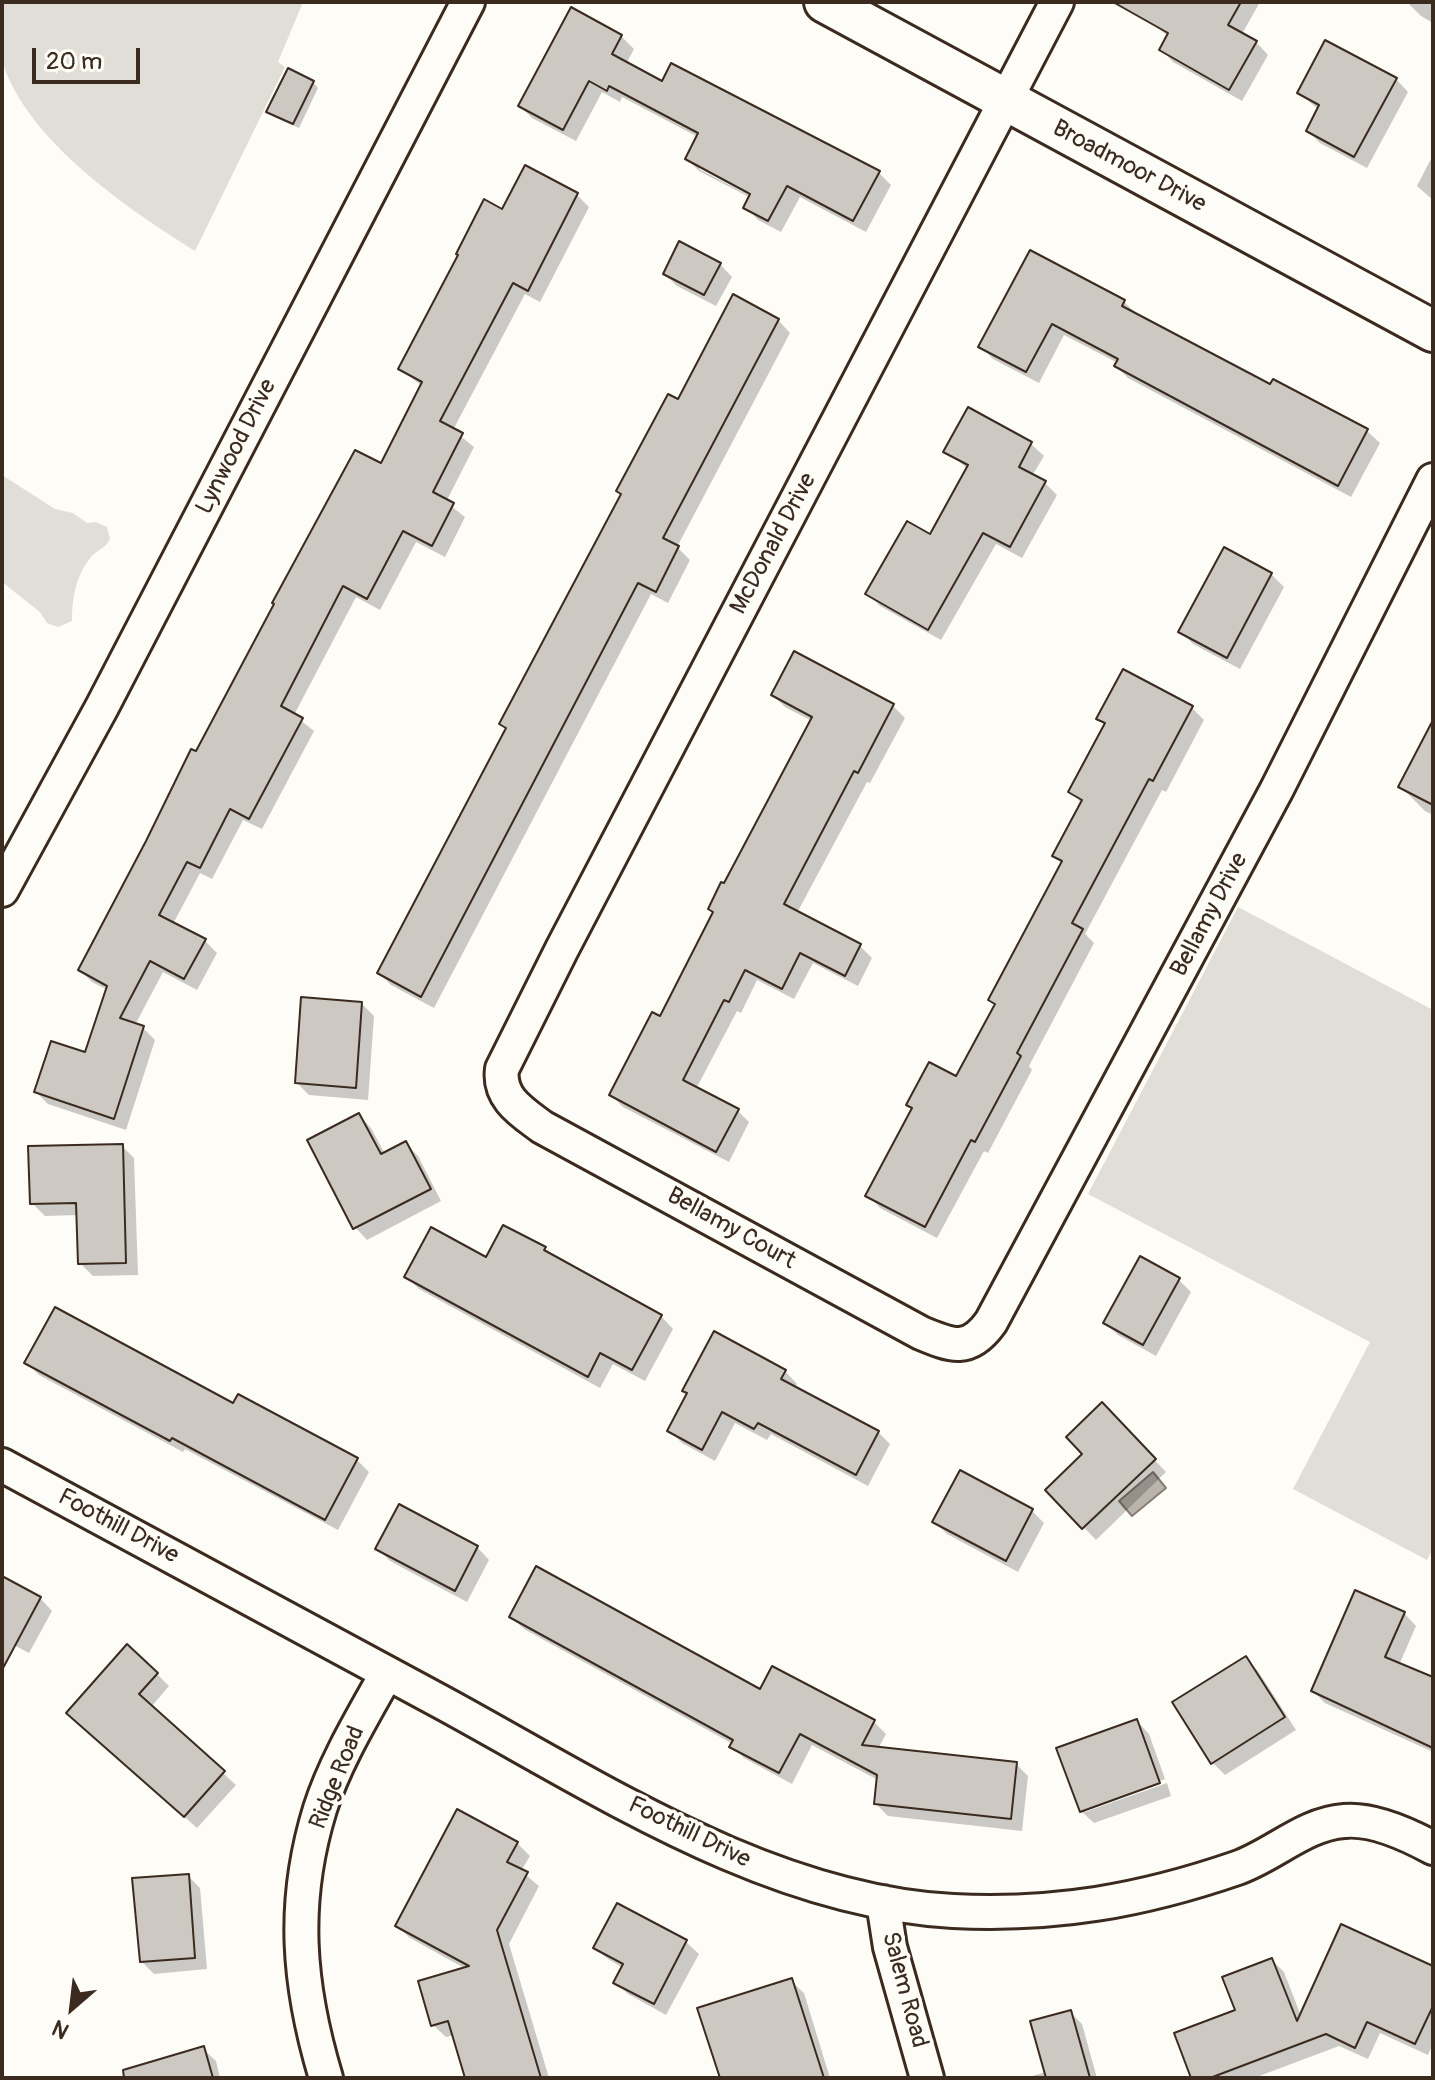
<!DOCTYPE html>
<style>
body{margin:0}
#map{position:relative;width:1435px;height:2080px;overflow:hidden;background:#fdfcf7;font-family:Pangolin,sans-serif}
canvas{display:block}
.frame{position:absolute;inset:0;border:4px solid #3b2a1e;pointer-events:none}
.north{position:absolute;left:32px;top:1968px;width:80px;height:80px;-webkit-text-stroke:6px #fdfcf7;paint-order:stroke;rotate:208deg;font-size:22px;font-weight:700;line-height:32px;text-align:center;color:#3b2a1e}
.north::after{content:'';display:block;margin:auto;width:28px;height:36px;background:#3b2a1e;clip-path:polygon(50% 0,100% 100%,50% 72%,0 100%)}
.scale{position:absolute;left:32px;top:48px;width:108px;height:36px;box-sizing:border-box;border:4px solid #3b2a1e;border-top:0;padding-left:10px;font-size:24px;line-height:28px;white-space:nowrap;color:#3b2a1e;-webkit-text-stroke:6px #fdfcf7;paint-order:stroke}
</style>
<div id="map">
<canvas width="1435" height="2080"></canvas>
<div class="frame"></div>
<div class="north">N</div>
<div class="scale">20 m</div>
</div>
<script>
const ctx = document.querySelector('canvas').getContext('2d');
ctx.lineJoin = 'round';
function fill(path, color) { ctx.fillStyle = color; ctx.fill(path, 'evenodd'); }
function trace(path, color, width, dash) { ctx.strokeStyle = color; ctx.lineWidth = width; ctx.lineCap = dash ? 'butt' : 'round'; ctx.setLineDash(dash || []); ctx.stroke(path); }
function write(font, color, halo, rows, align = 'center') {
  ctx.font = font + ' Pangolin,sans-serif'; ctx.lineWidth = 7; ctx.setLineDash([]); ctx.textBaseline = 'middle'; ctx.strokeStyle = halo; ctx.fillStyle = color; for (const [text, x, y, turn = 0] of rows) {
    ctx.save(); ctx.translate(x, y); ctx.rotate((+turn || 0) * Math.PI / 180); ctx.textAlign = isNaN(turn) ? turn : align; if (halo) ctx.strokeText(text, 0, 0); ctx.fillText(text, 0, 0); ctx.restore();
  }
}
const green = new Path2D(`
 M2 2H303L278 62 285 67 195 251C128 209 29 142 3 64 0 46 2 21 2 2Z
 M2 475 55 509 73 513 87 523 96 522 107 527 110 539C105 549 98 549 91 557 76 575 72 598 72 621L58 627 47 623 40 612 2 582Z
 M1238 907 1433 1010V1549L1427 1560 1293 1489 1370 1342 1088 1194Z`);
const water = new Path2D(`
 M1153 1472 1166 1488 1132 1516 1119 1501Z`);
const shadow = new Path2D(`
 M1154 2H1260L1242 34 1256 42 1268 55 1242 101 1173 62 1161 49 1168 36 1145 18Z
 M1410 2H1433V23L1421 16 1409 4Z
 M572 10 621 36 634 49 626 64 663 83 879 173 891 185 866 232 800 197 781 232 758 220 746 207 751 198 699 171 687 159 698 137 622 97 620 102 602 92 576 141 532 118 520 106ZM699 164 760 197 758 200 699 169Z
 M1396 79 1408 92 1367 168 1320 143 1308 131 1319 110 1299 93Z
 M313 82 318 88 299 128 274 117 269 111Z
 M1433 155V200L1417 186Z
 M577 195 589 207 540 302 525 294 453 430 474 447 446 502 465 517 445 557 416 542 380 610 356 597 294 715 314 731 262 829 243 820 212 879 200 873 173 924 204 940 217 953 197 990 163 972 135 1025 143 1028 155 1040 126 1130 48 1104 36 1092 86 1055 108 990 92 982 80 970 196 754 382 466 422 386 400 369 503 212Z
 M1031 252 1124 302 1137 314 1271 387 1274 381 1367 431 1380 443 1351 497 1128 378 1116 366 1118 363 1064 335 1039 383 993 359 981 347Z
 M720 264 732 277 716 306 677 286 665 274Z
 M778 320 790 333 677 547 690 560 668 603 651 594 434 1008 391 985 379 973 507 729 502 724 679 402Z
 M968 409 1031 444 1044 456 1032 476 1045 483 1057 495 1022 558 996 544 941 640 880 606 868 594 931 537 968 469 946 451Z
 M1224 550 1271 574 1284 587 1240 669 1193 644 1181 632Z
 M1124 672 1192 708 1204 720 1166 792 1162 790 1085 934 1094 943 1029 1066 1032 1070 988 1153 984 1151 937 1238 880 1208 868 1195 913 1110 908 1105 957 1079 996 1005 991 1000 1063 864 1055 856 1082 804 1071 792 1106 726 1099 719Z
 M773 695 893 706 905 718 870 783 867 782 797 913 860 946 872 958 858 986 813 963 794 999 757 980 741 1013 737 1011 696 1089 737 1110 749 1122 729 1162 623 1107 611 1095 661 1019 715 913 724 886 812 721 785 707Z
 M1433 725V815L1425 811 1401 787Z
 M362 1004 374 1016 368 1100 309 1095 297 1083Z
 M359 1115 371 1128 385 1154 405 1143 418 1156 441 1201 367 1240 355 1227Z
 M122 1146 134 1158 138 1275 93 1276 80 1263 79 1215 45 1216 32 1203Z
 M544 1249 553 1257 661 1316 673 1329 645 1381 613 1364 600 1388 419 1289 407 1277Z
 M1179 1280 1191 1292 1156 1356 1118 1335 1105 1322Z
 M27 1363 234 1405 357 1460 369 1472 338 1530 185 1449 183 1452 39 1375Z
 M785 1371 797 1384 795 1388 878 1432 890 1444 868 1486 771 1434 767 1440 735 1423 715 1461 682 1443 670 1431Z
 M1102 1405 1166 1472 1096 1540 1048 1490 1085 1454Z
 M961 1473 1032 1511 1044 1523 1018 1572 947 1534 935 1522Z
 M477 1547 489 1560 467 1602 390 1561 378 1549Z
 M2 1578 40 1598 52 1611 29 1653 6 1641 2 1649Z
 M1404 1613 1416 1626 1399 1665 1433 1684V1752L1325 1703 1313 1691Z
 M511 1617 761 1691 874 1722 886 1734 878 1749 1016 1764 1028 1776 1022 1831 888 1816 876 1804 878 1780 812 1745 792 1784 744 1758 732 1746 733 1744 524 1629Z
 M1246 1659 1258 1671 1296 1730 1225 1775 1212 1762Z
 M157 1674 169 1686 151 1707 236 1785 197 1828 81 1725Z
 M1137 1721 1149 1734 1165 1779 1085 1808V1812L1167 1783 1171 1796 1094 1823 1081 1811Z
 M517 1843 530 1856 521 1871 539 1886 509 1944 549 2078H467L455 2035 446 2037 433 2025 466 1969 410 1938 397 1926Z
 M188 1876 200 1888 207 1969 154 1974 141 1961Z
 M617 1905 686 1942 699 1954 666 2015 628 1994 616 1982 623 1968 608 1959 595 1947ZM607 1953 633 1967 631 1970 607 1957Z
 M1272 1960 1284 1972 1301 2016 1433 1968V2044L1428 2055 1380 2033 1368 2059 1339 2046 1254 2078H1193Z
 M791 1981 804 1993 830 2078H722Z
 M1070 2012 1082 2024 1097 2078H1032V2076L1046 2072Z
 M203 2049 216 2061 220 2078H131Z`);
const building = new Path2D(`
 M1113 2H1241L1228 25 1257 41 1229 90 1159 50 1168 33Z
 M571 7 622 35 612 54 662 81 671 63 880 171 853 221 787 186 768 221 743 208 750 194 685 159 698 133 609 86 607 91 589 81 563 130 518 106Z
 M1325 40 1397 78 1354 157 1306 131 1319 105 1297 93Z
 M288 68 314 81 293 124 266 112Z
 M525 165 578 193 528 291 513 283 440 421 463 433 433 492 454 503 432 546 403 531 367 599 343 586 281 706 303 718 249 819 230 809 200 868 187 862 159 915 206 939 184 979 150 961 120 1018 144 1026 114 1119 34 1092 51 1041 85 1052 107 986 78 970 146 841 191 749 196 751 274 604 272 603 355 450 381 463 422 382 398 369 458 255 456 254 484 199 502 209Z
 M679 241 721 263 704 295 663 274Z
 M1030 250 1125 300 1122 306 1270 384 1273 379 1368 429 1338 486 1114 366 1118 359 1052 324 1026 372 978 347Z
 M733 294 779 319 663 538 679 546 656 592 638 583 421 997 377 973 506 728 499 724 621 494 616 491 668 394 678 399Z
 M968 407 1032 442 1019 467 1046 481 1010 547 983 533 928 630 865 594 907 521 930 534 968 465 943 452Z
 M1224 547 1272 573 1227 658 1178 632Z
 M794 651 894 704 858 773 854 771 784 904 861 944 845 976 800 953 782 989 745 970 729 1002 724 1000 683 1080 739 1109 716 1152 609 1095 652 1012 660 1016 713 912 708 909 721 882 724 883 812 717 771 695Z
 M1123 669 1193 706 1153 781 1149 779 1072 923 1083 929 1017 1053 1021 1056 975 1142 971 1140 925 1227 865 1196 912 1108 906 1105 929 1062 956 1076 995 1004 988 1000 1062 861 1052 856 1082 800 1068 792 1105 723 1096 719Z
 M1433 720V805L1398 787Z
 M301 997 362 1002 356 1088 295 1083Z
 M359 1113 381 1154 406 1141 431 1189 353 1229 307 1140Z
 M123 1144 126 1263 78 1264 76 1203 30 1204 28 1146Z
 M503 1225 546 1247 544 1250 662 1315 632 1370 600 1353 588 1377 404 1277 431 1227 486 1257Z
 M1140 1256 1180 1278 1143 1345 1103 1323Z
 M55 1307 233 1403 238 1394 358 1458 325 1520 172 1438 170 1441 24 1363Z
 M714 1331 786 1370 781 1379 879 1431 856 1475 758 1423 754 1429 722 1412 702 1450 667 1431 687 1393 682 1391Z
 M1102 1402 1156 1459 1082 1529 1045 1490 1082 1454 1066 1437Z
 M960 1470 1033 1509 1006 1561 932 1522Z
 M399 1504 478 1546 455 1591 375 1549Z
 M536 1566 760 1689 772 1666 875 1720 862 1745 1017 1762 1011 1819 874 1804 877 1775 800 1734 779 1773 729 1747 733 1740 509 1617Z
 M2 1576 41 1597 2 1670Z
 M1355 1590 1405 1612 1385 1657 1433 1677V1748L1311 1691Z
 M127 1644 158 1673 139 1694 225 1771 184 1817 66 1713Z
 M1246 1656 1285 1717 1211 1764 1172 1702Z
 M1137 1719 1160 1783 1080 1812 1056 1748Z
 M457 1809 518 1842 507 1862 528 1872 497 1930 541 2078H465L448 2021 431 2026 418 1981 469 1966 395 1926Z
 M189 1874 195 1958 140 1962 132 1878Z
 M617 1903 687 1940 654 2004 613 1983 623 1964 593 1948Z
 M1341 1924 1433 1966V2006L1415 2044 1367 2022 1355 2048 1326 2034 1210 2078H1191L1174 2033 1235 2010 1222 1977 1272 1958 1297 2021Z
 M792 1978 824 2078H720L697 2008Z
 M1071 2010 1090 2078H1046L1030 2021Z
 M204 2046 213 2078H124L123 2070Z`);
const minor = new Path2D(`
 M1057 2 562 949 502 1069C498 1098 522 1112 542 1127L921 1333C952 1346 969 1353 991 1322L1277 789 1433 480
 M2 890 102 707 468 2
 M2 1465C149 1544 296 1623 443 1703 601 1789 769 1901 953 1911 1055 1916 1141 1901 1237 1868 1274 1855 1304 1824 1344 1821 1372 1818 1409 1835 1433 1848
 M883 1902 890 1947 927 2078
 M326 2078C298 1985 291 1903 320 1809 335 1762 363 1716 387 1673`);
const tertiary = new Path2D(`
 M825 2 1433 331`);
const streetNames = [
 ["Broadmoor Drive",1129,167,28],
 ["Lynwood Drive",237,447,-63],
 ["McDonald Drive",774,544,-62],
 ["Bellamy Drive",1210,915,-62],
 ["Bellamy Court",731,1229,29],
 ["Foothill Drive",118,1527,28],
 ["Ridge Road",338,1778,-68],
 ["Foothill Drive",689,1833,26],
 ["Salem Road",904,1990,75]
];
fill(green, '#e1ded7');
fill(water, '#bbb4ad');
trace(water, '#887d74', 2);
fill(shadow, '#0003');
fill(building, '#cdc8c2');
trace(building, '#3b2a1e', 2);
trace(minor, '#3b2a1e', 38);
trace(tertiary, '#3b2a1e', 46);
trace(minor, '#fdfcf7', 32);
trace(tertiary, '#fdfcf7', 40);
write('24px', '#3b2a1e', '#fdfcf7', streetNames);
</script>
